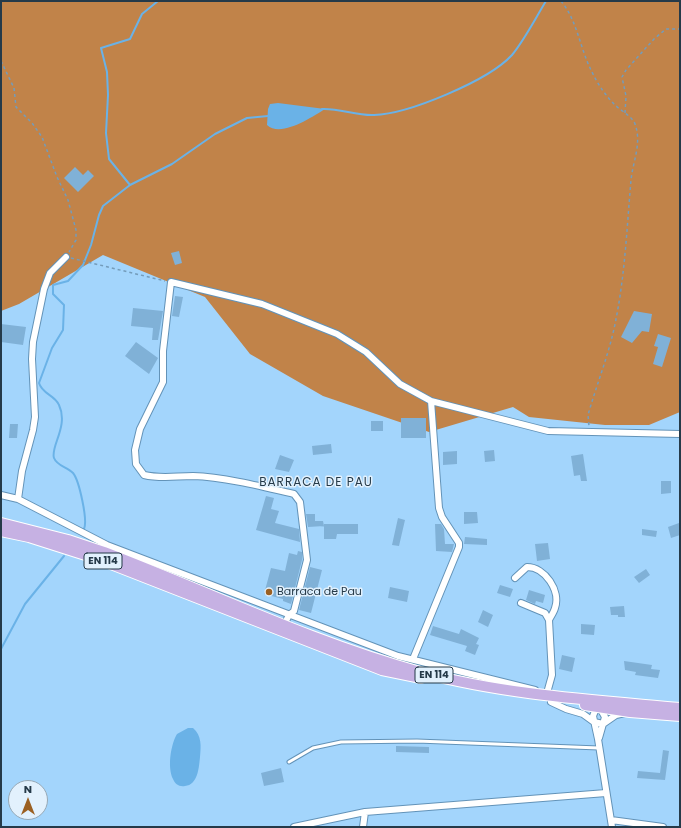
<!DOCTYPE html>
<style>
body{margin:0}
#map{position:relative;width:681px;height:828px;overflow:hidden;background:#a3d5fc;font-family:Poppins,sans-serif}
canvas{display:block}
.frame{position:absolute;inset:0;border:2px solid #253a49;pointer-events:none}
.north{position:absolute;left:8px;top:780px;width:40px;height:40px;box-sizing:border-box;background:#e2f1fd;border:1px solid #96a8b5;border-radius:50%;rotate:0deg;font-size:11px;font-weight:700;line-height:16px;text-align:center;color:#253a49}
.north::after{content:'';display:block;margin:auto;width:14px;height:18px;background:#9b6022;clip-path:polygon(50% 0,100% 100%,50% 72%,0 100%)}
</style>
<div id="map">
<canvas width="681" height="828"></canvas>
<div class="frame"></div>
<div class="north">N</div>
</div>
<script>
const ctx = document.querySelector('canvas').getContext('2d');
ctx.lineJoin = 'round';
function fill(path, color) { ctx.fillStyle = color; ctx.fill(path, 'evenodd'); }
function trace(path, color, width, dash) { ctx.strokeStyle = color; ctx.lineWidth = width; ctx.lineCap = dash ? 'butt' : 'round'; ctx.setLineDash(dash || []); ctx.stroke(path); }
function write(font, color, halo, rows, align = 'center') {
  ctx.font = font + ' Poppins,sans-serif'; ctx.lineWidth = 3; ctx.setLineDash([]); ctx.textBaseline = 'middle'; ctx.strokeStyle = halo; ctx.fillStyle = color; for (const [text, x, y, turn = 0] of rows) {
    ctx.save(); ctx.translate(x, y); ctx.rotate((+turn || 0) * Math.PI / 180); ctx.textAlign = isNaN(turn) ? turn : align; if (halo) ctx.strokeText(text, 0, 0); ctx.fillText(text, 0, 0); ctx.restore();
  }
}
const forest = new Path2D(`
 M1 1H680V412L649 425H605L529 417 513 407 429 432 323 396 250 354 205 297 103 255 19 304 1 311Z`);
const water = new Path2D(`
 M278 103 325 109C312 117 281 138 267 125L268 109 270 104Z
 M188 728H193C202 736 201 746 200 757 199 767 198 785 185 786 179 787 175 784 173 779 167 767 171 744 177 734Z`);
const stream = new Path2D(`
 M322 109C339 108 357 116 374 115 408 114 488 81 512 55 525 39 535 19 546 1
 M130 185 109 159 106 133 108 95 107 72 101 48 130 39 142 14 158 1
 M84 529C88 520 79 480 73 473 67 467 57 466 54 458 50 447 69 426 59 405 55 395 42 394 39 383L52 348 63 330 64 305 53 294V285L68 281 83 265 91 245 99 215 103 206 130 185 172 164 215 134 247 118 268 116
 M1 649 25 604 64 556`);
const building = new Path2D(`
 M75 167 83 175 88 170 94 176 78 192 64 178Z
 M179 251 182 263 175 265 171 253Z
 M175 296 183 297 179 317 172 316Z
 M133 308 163 311 158 340H152L153 328 131 326Z
 M634 311 652 314 649 332 642 331 632 343 621 337Z
 M1 324 26 327 23 345 1 342Z
 M658 334 671 338 662 367 653 364 658 347 654 346Z
 M136 342 158 358 149 374 125 356Z
 M401 418H426V438H401Z
 M371 421H383V431H371Z
 M10 424H18L17 438H9Z
 M331 444 332 453 313 455 312 446Z
 M494 450 495 461 485 462 484 451Z
 M457 451V464L443 465V452Z
 M583 454 587 481H581L580 475 574 476 571 456Z
 M280 455 294 460 289 472 275 469Z
 M661 481H671V493L661 494Z
 M266 496 274 498 271 509 279 511 275 523 299 529 300 542 256 530Z
 M464 512H477L478 523 464 524Z
 M306 514H315V521H323L324 526 308 527Z
 M398 518 405 520 399 546 392 545Z
 M679 523 680 535 671 538 668 527Z
 M324 524H358V534H337L336 539H324Z
 M435 524H441L444 529 445 544H454L452 552 436 551Z
 M642 529 657 531 656 537 642 535Z
 M465 537 487 539V545L464 544Z
 M548 543 550 559 537 561 535 544Z
 M298 551 302 552V560L291 604 283 601V599L264 594 271 568 285 571 289 553 297 555Z
 M310 567 322 570 311 613 299 610Z
 M646 569 650 575 639 583 634 577Z
 M500 585 513 589 510 597 497 593Z
 M390 587 409 591 407 602 388 598Z
 M529 590 545 595 543 603 536 601 535 604 526 600Z
 M624 606 625 617H618V615H611L610 607Z
 M483 610 493 615 488 627 478 622Z
 M581 624 595 625 594 635 581 634Z
 M433 626 459 634 461 629 479 638 476 644 479 645 475 655 465 651 467 646 430 635Z
 M562 655 575 658 572 672 559 669Z
 M624 661 652 665 651 669 660 670 658 678 635 675 636 672 625 670Z
 M396 746 429 747V753L396 752Z
 M663 750 669 751 665 780 637 778 638 771 660 773Z
 M281 768 284 782 264 786 261 773Z`);
const path = new Path2D(`
 M561 1C577 20 580 48 591 70 597 83 605 95 615 105 621 111 632 116 635 124 642 143 633 161 631 180 627 226 625 274 616 319 610 352 597 383 588 415L589 426
 M1 61 14 88 16 107 32 123 42 137 57 177 68 200 76 230V240L69 252
 M625 113 626 96 622 77 626 70 654 39 666 29H680
 M71 258 165 281`);
const service = new Path2D(`
 M289 762 313 748 341 742 417 741 599 748`);
const minor = new Path2D(`
 M1 495 18 499 107 545 398 656 535 690
 M18 499 22 471 33 430 35 417 32 359 33 342 44 289 50 273 66 257
 M515 578 527 567C545 567 561 591 555 608 554 612 551 616 549 620
 M521 603 545 613 549 620 552 675 547 693
 M283 627 289 615 294 611 307 560 300 502 294 494C264 487 224 477 193 476 176 476 161 479 144 475L136 464 135 450 140 429 163 382V351L171 282 262 304 337 334 366 352 400 384 431 401 548 431 680 434
 M413 659 459 547V543L442 517 439 508 431 401
 M551 702 566 709 583 714 594 722 603 724 616 715 625 713
 M600 708 595 711 593 716 598 739 612 827
 M599 738 605 717 600 708
 M611 820 663 827
 M294 827 365 812
 M363 827 365 812 606 793`);
const primary = new Path2D(`
 M1 523 68 540 104 552C209 592 311 642 420 672 505 695 593 700 680 708
 M1 531 29 537 98 559 382 670 421 678
 M585 705 630 712 680 716`);
const markers = [
 [269,592,4,"#9b6022"]
];
const shields = [
 [103,561,38],
 [434,675,38]
];
const shieldNames = [
 ["EN 114",103,561],
 ["EN 114",434,675]
];
const poiNames = [
 ["Barraca de Pau",277,592]
];
const neighbourhoodNames = [
 ["BARRACA DE PAU",316,483]
];
fill(forest, '#c18349');
fill(water, '#6ab2e7');
trace(stream, '#6ab2e7', 2);
fill(building, '#80b1d7');
trace(service, '#6393b8', 5);
trace(minor, '#6393b8', 8);
trace(primary, '#fff', 12);
trace(path, '#749cba', 1.5, [3, 3]);
trace(service, '#fff', 3);
trace(minor, '#fff', 6);
trace(primary, '#c6b1e3', 10);
for (const [x, y, r, color] of markers) { const dot = new Path2D(); dot.arc(x, y, r, 0, 2 * Math.PI); ctx.fillStyle = color; ctx.fill(dot); trace(dot, '#e2f1fd', 1.5); }
for (const [x, y, w] of shields) { const box = new Path2D(); box.roundRect(x - w / 2, y - 8, w, 16, 3); ctx.fillStyle = '#e2f1fd'; ctx.fill(box); trace(box, '#253a49', 1); }
write('bold 10px', '#253a49', null, shieldNames);
write('11px', '#253a49', '#e2f1fd', poiNames, 'left');
ctx.letterSpacing = '1px';
write('12px', '#253a49', '#e2f1fd', neighbourhoodNames);
ctx.letterSpacing = '0px';
</script>
